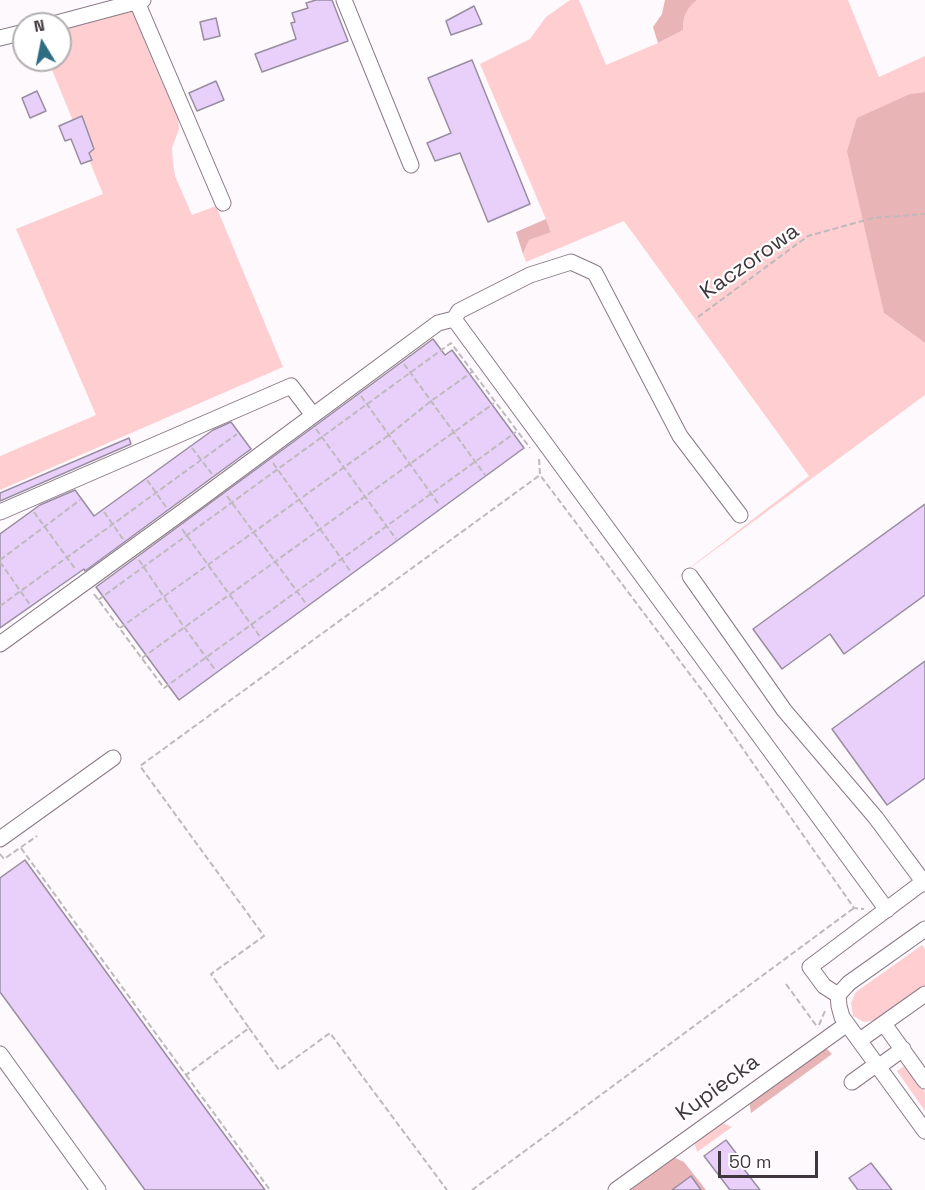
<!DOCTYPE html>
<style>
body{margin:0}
#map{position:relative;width:925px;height:1190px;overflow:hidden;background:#fdf9fc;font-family:"Space Grotesk",sans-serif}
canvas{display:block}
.north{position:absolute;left:12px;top:12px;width:60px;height:60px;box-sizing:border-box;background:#fff;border:2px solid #b2afb1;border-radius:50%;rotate:350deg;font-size:16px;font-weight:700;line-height:24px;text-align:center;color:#3f373d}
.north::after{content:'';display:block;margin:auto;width:21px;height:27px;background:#2f6d83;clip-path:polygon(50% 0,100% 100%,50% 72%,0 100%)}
.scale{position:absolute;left:718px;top:1151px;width:100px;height:27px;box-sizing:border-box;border:3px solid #3f373d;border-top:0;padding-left:8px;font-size:18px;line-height:21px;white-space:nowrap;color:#3f373d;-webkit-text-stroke:4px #fff;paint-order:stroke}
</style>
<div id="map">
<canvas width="925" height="1190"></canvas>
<div class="north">N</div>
<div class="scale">50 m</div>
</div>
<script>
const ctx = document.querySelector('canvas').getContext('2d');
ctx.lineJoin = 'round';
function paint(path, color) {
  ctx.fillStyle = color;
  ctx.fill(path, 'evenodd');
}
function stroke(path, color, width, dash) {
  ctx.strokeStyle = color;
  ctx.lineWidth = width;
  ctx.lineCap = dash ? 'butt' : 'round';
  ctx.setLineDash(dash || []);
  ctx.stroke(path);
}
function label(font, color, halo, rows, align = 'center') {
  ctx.font = font + ' "Space Grotesk",sans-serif';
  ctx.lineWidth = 4.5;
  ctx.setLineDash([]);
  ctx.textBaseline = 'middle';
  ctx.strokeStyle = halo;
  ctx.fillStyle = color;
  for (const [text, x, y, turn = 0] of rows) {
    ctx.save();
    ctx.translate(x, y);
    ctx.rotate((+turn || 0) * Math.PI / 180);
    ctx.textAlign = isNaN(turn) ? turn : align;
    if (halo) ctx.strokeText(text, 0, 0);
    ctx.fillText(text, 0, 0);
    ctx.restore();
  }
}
paint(new Path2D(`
 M 570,0 L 579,0 L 606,65 L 658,43 L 683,30 C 683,16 686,9 697,0 L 848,0 L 879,77 L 925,56 L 925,92 L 910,94 L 884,313 L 925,343 L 925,395 L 674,580 L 809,476 L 624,221 L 526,262 L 523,254 L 529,240 L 551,231 L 480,64 L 530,39 L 546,17 Z
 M 134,11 L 178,114 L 179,129 L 172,148 L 173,162 L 175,176 L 192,215 L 216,206 L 283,367 L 0,490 L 0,456 L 96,415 L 16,229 L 103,194 L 48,60 L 60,60 L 60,30 Z
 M 922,945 L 925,949 L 925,986 L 876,1020 L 864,1022 L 853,1016 L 851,1003 L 856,992 Z
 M 906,1065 L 925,1092 L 925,1111 L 897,1071 Z
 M 718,1121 L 732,1127 L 697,1152 L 694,1141 Z`), '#ffced0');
paint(new Path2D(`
 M 665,0 L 697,0 C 686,9 683,16 683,30 L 658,43 L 653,27 L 662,14 Z
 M 925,92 L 925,343 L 884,313 L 847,151 L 857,118 L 910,94 Z
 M 546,219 L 551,232 L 529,240 L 523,254 L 516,232 Z
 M 825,1047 L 832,1054 L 751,1113 L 749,1100 Z
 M 671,1156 L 684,1162 L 706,1190 L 701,1190 L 691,1176 L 672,1190 L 625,1190 Z`), '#e9b4b6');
const building = new Path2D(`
 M 316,0 L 332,0 L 348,41 L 262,72 L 255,54 L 296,39 L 291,23 L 295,22 L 292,13 L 308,8 L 306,3 Z
 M 474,6 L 482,24 L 451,35 L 446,21 Z
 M 216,18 L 220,36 L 204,40 L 200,22 Z
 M 472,60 L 530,204 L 488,222 L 460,153 L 435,161 L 427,143 L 451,133 L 428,78 Z
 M 216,81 L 224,100 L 197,111 L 189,93 Z
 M 37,91 L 46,111 L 30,118 L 22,98 Z
 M 82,116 L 94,149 L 89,153 L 92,160 L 81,164 L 71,139 L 65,141 L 59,126 Z
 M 433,339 L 445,355 L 452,350 L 524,448 L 179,700 L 96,587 Z
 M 231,422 L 251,449 L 85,571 L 84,569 L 0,628 L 0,534 L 40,505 L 75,490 L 94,516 L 213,430 Z
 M 129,438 L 131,444 L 0,501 L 0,493 Z
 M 925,504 L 925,595 L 844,654 L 830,634 L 782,669 L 753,629 Z
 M 925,661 L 925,778 L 887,805 L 832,729 Z
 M 25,860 L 172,1063 L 265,1190 L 145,1190 L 0,992 L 0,878 Z
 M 726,1140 L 736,1153 L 733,1155 L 760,1190 L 730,1190 L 704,1156 Z
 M 871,1163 L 892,1190 L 858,1190 L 849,1178 Z
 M 691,1176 L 701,1190 L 672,1190 Z`);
paint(building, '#e8d0fa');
stroke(building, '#998da1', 1.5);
const minor = new Path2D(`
 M 344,0 L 411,165
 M 137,2 L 223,203
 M 53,24 L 143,0
 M 0,38 L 24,32
 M 454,319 L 459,311 L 530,275 L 571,262 L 595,273 L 680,436 L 740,515
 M 0,512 L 291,386 L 313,415
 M 690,576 L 784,710 L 876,818 L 925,884
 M 0,644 L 196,502 L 438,323 L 454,319 L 887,910
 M 0,839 L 113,758
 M 925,929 L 849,983 L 838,995 L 839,1006 L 842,1017 L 925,1131
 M 838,995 L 824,986 L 810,967 L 923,882
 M 884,1024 L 925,1081
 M 860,1040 L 925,994
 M 0,1054 L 98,1190
 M 878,1067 L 903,1049
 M 852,1082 L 877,1064
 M 616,1190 L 847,1024`);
stroke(minor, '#8b7987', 17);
stroke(new Path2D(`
 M 698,317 L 808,236 L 873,218 L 925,214
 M 404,364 L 485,475
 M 361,396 L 440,506
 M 316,429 L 396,539
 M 192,448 L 212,474
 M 539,459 L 540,475 L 704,693 L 854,908 L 864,909
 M 273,463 L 351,572
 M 147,480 L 166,507
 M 227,496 L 307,605
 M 34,512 L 76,570
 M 104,512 L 123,539
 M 182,529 L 261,638
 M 0,560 L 80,500
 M 139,560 L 184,627 L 216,671
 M 0,562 L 31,606
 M 94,594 L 164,688 L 516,432
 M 98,600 L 451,343 L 530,448
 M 0,606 L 237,434
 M 120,628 L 389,435 L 431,401 L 472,372
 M 142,658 L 494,403
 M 21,848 L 186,1075 L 249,1028 L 211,974 L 264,936 L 140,766 L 540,475
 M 0,854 L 4,859 L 37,836
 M 786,984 L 818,1028
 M 819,1025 L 825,1011
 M 249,1028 L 279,1070 L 330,1033 L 447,1190
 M 186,1075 L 270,1190
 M 472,1190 L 854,908`), '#bfb9bd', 2, [6, 3]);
stroke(minor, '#fff', 15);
label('22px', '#3f373d', '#fff', [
 ["Kaczorowa",750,262,-35],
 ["Kupiecka",718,1088,-36]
]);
</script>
